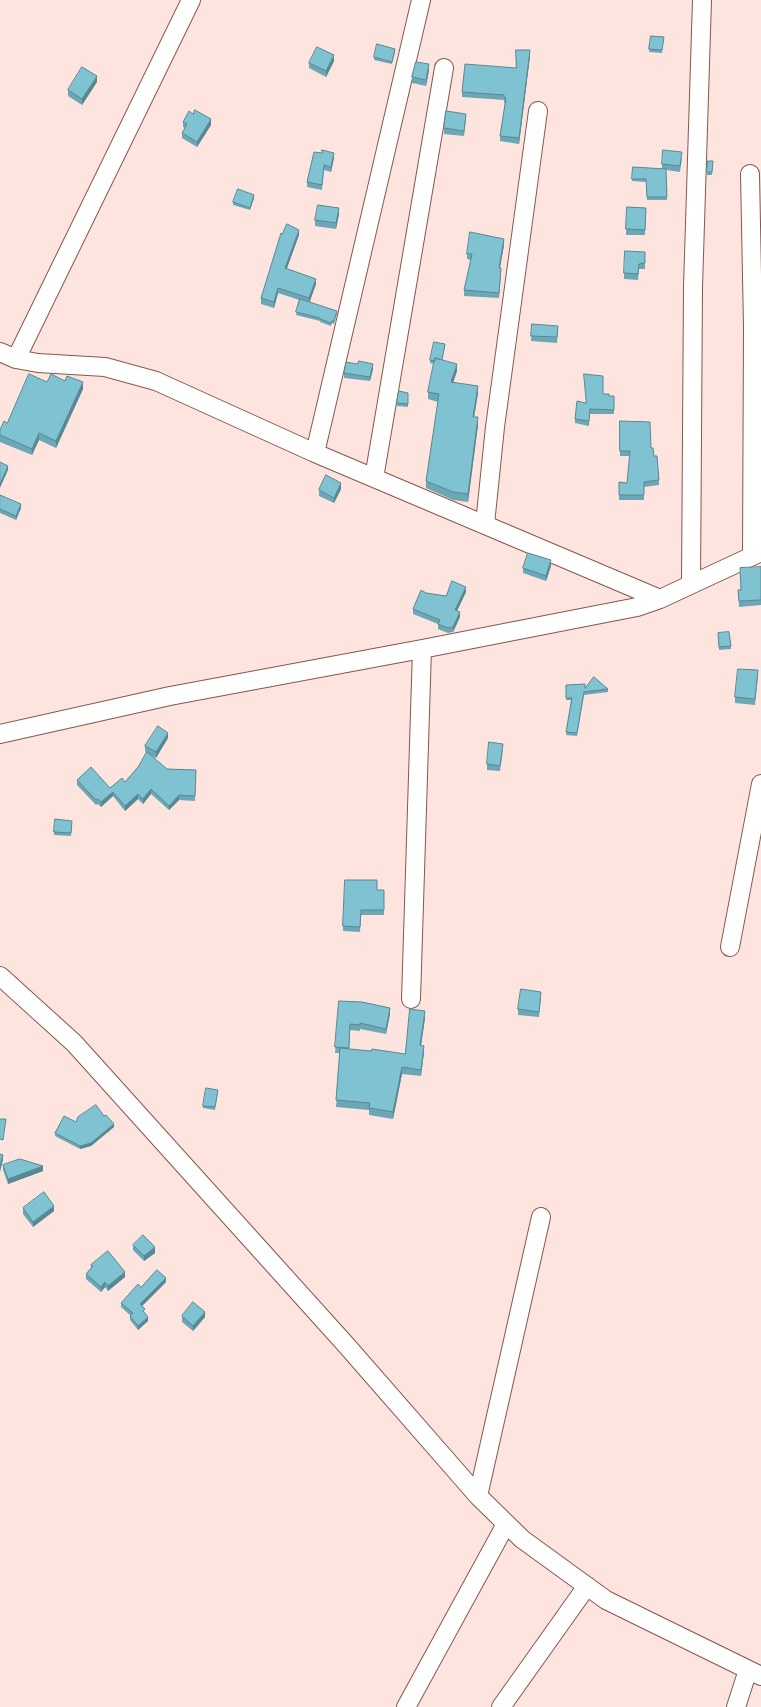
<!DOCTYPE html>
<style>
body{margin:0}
canvas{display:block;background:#fde4de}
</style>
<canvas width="761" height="1707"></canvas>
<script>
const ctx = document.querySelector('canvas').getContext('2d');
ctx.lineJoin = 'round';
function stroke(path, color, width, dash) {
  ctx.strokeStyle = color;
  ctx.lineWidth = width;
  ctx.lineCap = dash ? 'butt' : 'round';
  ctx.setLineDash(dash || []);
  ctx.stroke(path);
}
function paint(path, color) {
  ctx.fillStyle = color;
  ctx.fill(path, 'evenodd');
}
const minor = new Path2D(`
 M 750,174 L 753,326 L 752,556
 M 0,352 L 16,359 L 38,363 L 105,367 L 156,381 L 315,453 L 660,599
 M 16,359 L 191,0
 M 315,453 L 421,0
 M 374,478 L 444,68
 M 485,524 L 495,427 L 538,111
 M 691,583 L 693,287 L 702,0
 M 0,734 L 170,696 L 422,649 L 637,607 L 660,599 L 761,552
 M 730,947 L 761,784
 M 0,976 L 74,1043 L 347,1346 L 478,1496 L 522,1539 L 606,1600 L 761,1676
 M 411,999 L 422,649
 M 478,1496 L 541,1217
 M 406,1707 L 506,1524
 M 501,1707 L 587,1586
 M 736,1707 L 748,1670`);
stroke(minor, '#89564a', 20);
stroke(minor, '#fff', 18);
paint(new Path2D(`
 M 651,36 L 664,37 L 662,53 L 649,52 Z
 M 395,52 L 392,64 L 374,60 L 374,57 Z
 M 530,56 L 519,144 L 500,141 L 500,136 L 505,103 L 504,103 L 504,100 L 462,97 L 462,92 L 516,68 Z
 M 334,61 L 326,77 L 309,68 L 309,63 Z
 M 429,70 L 426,86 L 412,83 L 412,77 Z
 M 97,82 L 82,105 L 68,96 L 68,90 Z
 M 193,114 L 211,125 L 197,147 L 182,138 L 182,133 L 185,128 L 183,127 L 183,122 Z
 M 466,119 L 464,136 L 444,134 L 444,128 Z
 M 314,152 L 334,158 L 331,172 L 324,170 L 322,190 L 307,187 L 307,182 Z
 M 682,158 L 680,172 L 666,170 L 667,200 L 647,200 L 646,182 L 632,181 L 633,167 L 662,169 L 662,164 Z
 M 708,161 L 713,161 L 712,175 L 707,175 Z
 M 254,198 L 250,210 L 233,205 L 233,202 Z
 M 627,207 L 646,208 L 645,235 L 626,235 Z
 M 339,214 L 336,229 L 315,226 L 315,220 Z
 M 282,234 L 299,235 L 286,269 L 316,284 L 309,302 L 337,314 L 334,324 L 332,323 L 331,326 L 320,322 L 320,321 L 296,315 L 299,300 L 278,293 L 274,308 L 261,304 L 261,298 Z
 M 504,245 L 500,268 L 501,273 L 499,298 L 464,296 L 464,290 L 471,260 L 467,259 L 467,254 Z
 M 645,252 L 645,269 L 639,269 L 638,280 L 624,279 L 624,273 Z
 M 532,324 L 558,331 L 557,343 L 531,341 Z
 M 445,347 L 442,360 L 457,371 L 453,382 L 478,393 L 474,417 L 478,425 L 468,502 L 453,500 L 426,488 L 426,481 L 438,402 L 428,399 L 428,392 L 434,364 L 430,363 L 430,360 Z
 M 373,369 L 370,381 L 344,378 L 344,373 Z
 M 47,382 L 83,389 L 56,448 L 39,440 L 32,455 L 0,442 L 0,430 Z
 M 408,393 L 408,407 L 397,406 L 397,403 Z
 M 603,394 L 609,396 L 614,396 L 614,414 L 590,414 L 589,426 L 575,423 L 575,419 L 586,402 Z
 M 620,421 L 651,448 L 654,456 L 659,480 L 659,485 L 644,487 L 644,500 L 619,500 L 619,495 L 627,483 L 630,456 L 620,456 Z
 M 341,489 L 334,503 L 319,496 L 319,490 Z
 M 0,495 L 21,508 L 16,520 L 0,513 Z
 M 551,566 L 546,581 L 523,573 L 523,568 Z
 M 761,567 L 761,605 L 739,607 L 738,590 L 740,590 Z
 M 466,592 L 457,611 L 460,617 L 453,632 L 448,633 L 438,629 L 438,624 L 413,614 L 413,609 L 426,593 L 446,596 Z
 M 718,636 L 731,646 L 731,649 L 719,650 Z
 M 758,676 L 755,705 L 735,703 L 735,697 Z
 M 566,685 L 608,689 L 608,692 L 584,695 L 577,736 L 566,735 L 571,700 L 566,700 Z
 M 168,738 L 156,758 L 148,754 L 167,769 L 196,770 L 195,801 L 179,800 L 169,810 L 151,794 L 143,804 L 138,799 L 125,811 L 113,796 L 101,807 L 98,804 L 96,805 L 77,785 L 77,780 L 110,788 L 125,782 L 138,767 L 147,753 L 145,751 L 145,746 Z
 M 503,750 L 500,771 L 487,770 L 487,764 Z
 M 55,819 L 72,821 L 71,836 L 54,835 Z
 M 345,880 L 377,890 L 384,890 L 384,915 L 361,915 L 360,932 L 343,931 Z
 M 541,997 L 539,1017 L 518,1015 L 518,1009 Z
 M 339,1001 L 390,1014 L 386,1034 L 360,1029 L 360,1031 L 350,1030 L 349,1049 L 405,1054 L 425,1018 L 421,1046 L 424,1052 L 421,1076 L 402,1074 L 393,1119 L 369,1115 L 369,1110 L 336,1107 L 340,1053 L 335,1053 Z
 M 218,1092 L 215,1110 L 203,1108 L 203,1106 Z
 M 104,1116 L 114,1127 L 91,1146 L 80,1149 L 55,1136 L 55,1133 L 76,1122 Z
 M 3,1165 L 43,1171 L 8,1184 L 3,1170 Z
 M 23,1208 L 54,1211 L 33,1227 L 23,1214 Z
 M 133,1245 L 155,1253 L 144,1261 L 133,1250 Z
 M 91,1265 L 125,1277 L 108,1291 L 105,1287 L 101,1292 L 86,1279 L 86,1274 L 91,1268 Z
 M 166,1282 L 142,1306 L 148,1321 L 138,1330 L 130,1320 L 130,1315 L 121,1307 L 121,1303 L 141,1287 Z
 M 182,1316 L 205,1317 L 193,1331 L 182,1322 Z`), '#6da7b5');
paint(new Path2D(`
 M 530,50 L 530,56 L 519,144 L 519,138 Z
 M 334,55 L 334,61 L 326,77 L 326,71 Z
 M 429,64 L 429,70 L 426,86 L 426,80 Z
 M 97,76 L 97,82 L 82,105 L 82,99 Z
 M 211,119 L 211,125 L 197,147 L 197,142 Z
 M 334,153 L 334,158 L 331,172 L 331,167 Z
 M 254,195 L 254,198 L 250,210 L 250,208 Z
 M 339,208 L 339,214 L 336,229 L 336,223 Z
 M 299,230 L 299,235 L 285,274 L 285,268 Z
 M 504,239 L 504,245 L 499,273 L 499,268 Z
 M 316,279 L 316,284 L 309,304 L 309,298 Z
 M 278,288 L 278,293 L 274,308 L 274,302 Z
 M 373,364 L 373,369 L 370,381 L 370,377 Z
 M 457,364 L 457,371 L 451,389 L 451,382 Z
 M 83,382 L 83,389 L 56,448 L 56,441 Z
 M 478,386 L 478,393 L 473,424 L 473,417 Z
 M 478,417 L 478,425 L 468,502 L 468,494 Z
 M 39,433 L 39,440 L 32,455 L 32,449 Z
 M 8,466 L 8,470 L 0,488 L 0,484 Z
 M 341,483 L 341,489 L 334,503 L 334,498 Z
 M 21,504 L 21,508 L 16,520 L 16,516 Z
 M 551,560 L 551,566 L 546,581 L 546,576 Z
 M 466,587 L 466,592 L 455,615 L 455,610 Z
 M 460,612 L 460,617 L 453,632 L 453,627 Z
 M 168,733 L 168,738 L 156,758 L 156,752 Z
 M 151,789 L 151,794 L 143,804 L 143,799 Z
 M 113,792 L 113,796 L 101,807 L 101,802 Z
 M 138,794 L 138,799 L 125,811 L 125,806 Z
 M 179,795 L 179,800 L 169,810 L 169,806 Z
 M 390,1008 L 390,1014 L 386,1034 L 386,1029 Z
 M 425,1011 L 425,1018 L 420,1052 L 420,1045 Z
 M 424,1046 L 424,1052 L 421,1076 L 421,1070 Z
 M 402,1067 L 402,1074 L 393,1119 L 393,1112 Z
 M 114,1124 L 114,1127 L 91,1146 L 80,1149 L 80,1146 Z
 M 3,1155 L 3,1160 L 0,1172 L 0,1166 Z
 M 43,1166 L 43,1171 L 8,1184 L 8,1179 Z
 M 54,1206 L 54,1211 L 33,1227 L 33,1222 Z
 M 155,1247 L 155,1253 L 144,1261 L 144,1256 Z
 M 125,1272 L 125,1277 L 108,1291 L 108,1286 Z
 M 166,1278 L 166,1282 L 140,1308 L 140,1304 Z
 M 105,1282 L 105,1287 L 101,1292 L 101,1287 Z
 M 205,1312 L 205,1317 L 193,1331 L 193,1326 Z
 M 148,1317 L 148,1321 L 138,1330 L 138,1326 Z`), '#598893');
const building = new Path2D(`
 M 651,36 L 664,37 L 662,50 L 649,49 Z
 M 377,44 L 395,49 L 392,62 L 374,57 Z
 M 317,47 L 334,55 L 326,71 L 309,63 Z
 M 516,50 L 530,50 L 519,138 L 500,136 L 506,98 L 504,97 L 504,95 L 462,92 L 465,64 L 516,68 Z
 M 416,62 L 429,64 L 426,80 L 412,77 Z
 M 82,67 L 97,76 L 82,99 L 68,90 Z
 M 195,110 L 211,119 L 197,142 L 182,133 L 187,124 L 183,122 L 189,111 L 193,114 Z
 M 446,111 L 466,114 L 464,131 L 444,128 Z
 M 322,150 L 334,153 L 331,167 L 324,165 L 322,185 L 307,182 L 314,152 L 322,153 Z
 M 663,150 L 682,152 L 680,166 L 662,164 Z
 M 708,161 L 713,161 L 712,172 L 707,172 Z
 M 633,167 L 666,169 L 667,197 L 647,197 L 646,179 L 632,179 Z
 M 238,189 L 254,195 L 250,208 L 233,202 Z
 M 318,205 L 339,208 L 336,223 L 315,220 Z
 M 627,207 L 646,208 L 645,230 L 626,229 Z
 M 287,224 L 299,230 L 285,268 L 316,279 L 309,298 L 278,288 L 274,302 L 261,298 L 281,233 L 282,234 Z
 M 470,232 L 504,239 L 499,268 L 501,268 L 499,293 L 464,290 L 472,254 L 467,254 Z
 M 625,251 L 645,252 L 645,263 L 639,264 L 638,274 L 624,273 Z
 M 300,299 L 337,311 L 334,321 L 332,321 L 331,323 L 320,319 L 320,318 L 296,312 Z
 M 532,324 L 558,326 L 557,337 L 531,336 Z
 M 434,342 L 445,344 L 442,360 L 435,358 L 435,361 L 430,360 Z
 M 435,358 L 457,364 L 451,382 L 478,386 L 473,417 L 478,417 L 468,494 L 453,492 L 426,481 L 439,394 L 428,392 Z
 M 359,361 L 373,364 L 370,377 L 344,373 L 346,362 L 357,364 Z
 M 29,374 L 47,382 L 51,374 L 65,381 L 67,376 L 83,382 L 56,441 L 39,433 L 32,449 L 0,435 L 0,430 L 4,421 L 7,423 Z
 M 584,374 L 603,376 L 603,394 L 609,394 L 609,396 L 614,396 L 614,410 L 590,409 L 589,421 L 575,419 L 577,401 L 586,403 Z
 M 399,391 L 408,393 L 408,404 L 397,403 Z
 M 620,421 L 650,422 L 651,448 L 653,448 L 654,456 L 657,456 L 659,480 L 644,482 L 644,495 L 619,495 L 619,482 L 627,483 L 630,451 L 620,451 Z
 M 0,462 L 8,466 L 0,484 Z
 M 326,475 L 341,483 L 334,498 L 319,490 Z
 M 0,495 L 21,504 L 16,516 L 0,509 Z
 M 528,553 L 551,560 L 546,576 L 523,568 Z
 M 761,567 L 761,600 L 739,601 L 738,590 L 741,590 L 740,568 Z
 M 452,581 L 466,587 L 455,610 L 460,612 L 453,627 L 448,628 L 438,624 L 440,620 L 413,609 L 421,590 L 426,593 L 446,596 Z
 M 729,632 L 731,646 L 719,647 L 718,633 Z
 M 738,669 L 758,670 L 755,699 L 735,697 Z
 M 594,677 L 608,689 L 584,692 L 577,733 L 566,732 L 572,698 L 566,698 L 566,685 L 585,684 L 585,688 Z
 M 158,726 L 168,733 L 156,752 L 145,746 Z
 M 489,742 L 503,744 L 500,766 L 487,764 Z
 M 147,752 L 167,769 L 196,770 L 195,796 L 179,795 L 169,806 L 151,789 L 143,799 L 138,794 L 125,806 L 113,792 L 101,802 L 98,799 L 96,800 L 77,780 L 91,767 L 110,788 L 122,778 L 125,782 L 138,767 Z
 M 55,819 L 72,821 L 71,833 L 54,832 Z
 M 345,880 L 377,880 L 377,890 L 384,890 L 384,910 L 361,910 L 360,927 L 343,926 Z
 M 521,989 L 541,992 L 539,1012 L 518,1009 Z
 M 339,1001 L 362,1002 L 390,1008 L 386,1029 L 360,1023 L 360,1025 L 350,1024 L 349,1048 L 335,1047 Z
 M 410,1009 L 425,1011 L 420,1045 L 424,1046 L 421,1070 L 402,1067 L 393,1112 L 369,1108 L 370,1103 L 336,1100 L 340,1048 L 371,1051 L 372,1049 L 405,1054 Z
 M 206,1088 L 218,1090 L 215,1107 L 203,1106 Z
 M 96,1105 L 104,1116 L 106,1115 L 114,1124 L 91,1143 L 80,1146 L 55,1133 L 64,1116 L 76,1122 L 78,1117 Z
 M 0,1119 L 6,1119 L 3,1140 L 0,1139 Z
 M 0,1154 L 3,1155 L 0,1166 Z
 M 20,1159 L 43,1166 L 8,1179 L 3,1165 Z
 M 44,1192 L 54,1206 L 33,1222 L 23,1208 Z
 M 143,1235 L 155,1247 L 144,1256 L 133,1245 Z
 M 108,1251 L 125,1272 L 108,1286 L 105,1282 L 101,1287 L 86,1274 L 93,1266 L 91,1265 Z
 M 157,1270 L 166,1278 L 140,1304 L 145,1309 L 143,1311 L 148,1317 L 138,1326 L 130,1316 L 133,1313 L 121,1303 L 138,1284 L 141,1287 Z
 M 193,1302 L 205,1312 L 193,1326 L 182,1316 Z`);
paint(building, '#7fc2d2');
stroke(building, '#598893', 1);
</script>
